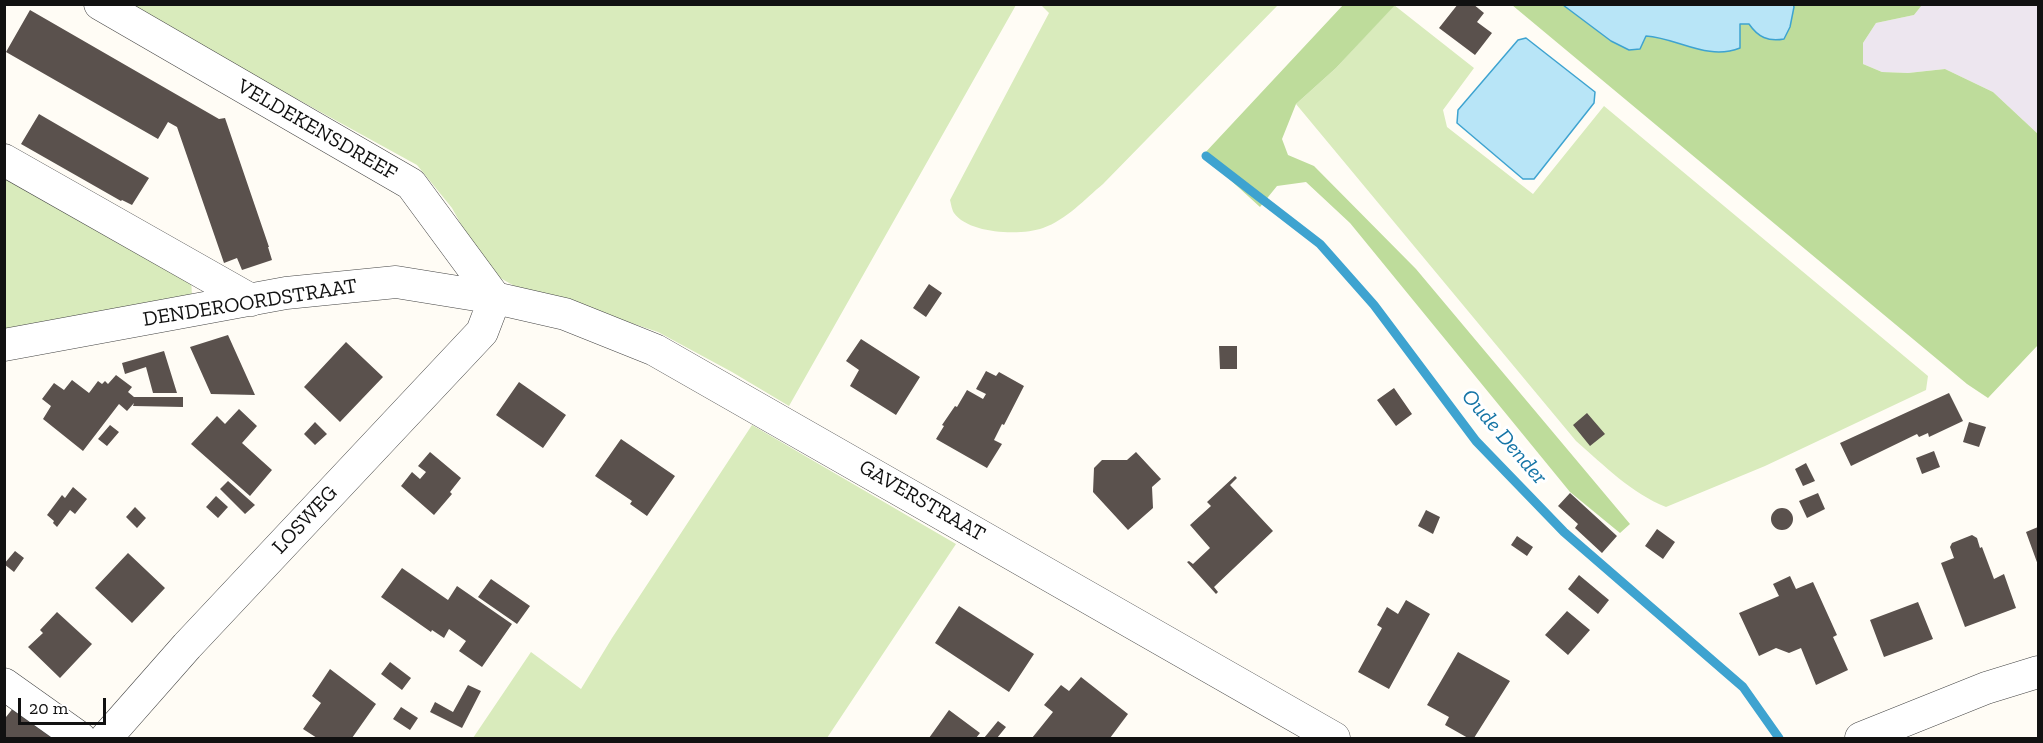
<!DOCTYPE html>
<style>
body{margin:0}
#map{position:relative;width:2043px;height:743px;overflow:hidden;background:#fffcf5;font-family:"Zilla Slab",serif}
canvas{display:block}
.frame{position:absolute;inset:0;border:6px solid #111;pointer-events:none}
.scale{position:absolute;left:18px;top:698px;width:88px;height:27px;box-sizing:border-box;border:3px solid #111;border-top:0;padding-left:8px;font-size:18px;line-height:21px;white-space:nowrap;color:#111;-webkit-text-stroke:4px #fff;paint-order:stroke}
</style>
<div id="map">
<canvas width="2043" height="743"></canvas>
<div class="frame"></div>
<div class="scale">20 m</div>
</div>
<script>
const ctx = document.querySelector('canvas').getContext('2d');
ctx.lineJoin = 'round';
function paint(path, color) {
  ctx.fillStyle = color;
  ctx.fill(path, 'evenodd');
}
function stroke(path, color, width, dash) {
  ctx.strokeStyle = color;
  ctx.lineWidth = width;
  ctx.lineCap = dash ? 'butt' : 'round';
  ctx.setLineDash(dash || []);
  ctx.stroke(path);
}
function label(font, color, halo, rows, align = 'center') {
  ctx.font = font + ' "Zilla Slab",serif';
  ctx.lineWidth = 6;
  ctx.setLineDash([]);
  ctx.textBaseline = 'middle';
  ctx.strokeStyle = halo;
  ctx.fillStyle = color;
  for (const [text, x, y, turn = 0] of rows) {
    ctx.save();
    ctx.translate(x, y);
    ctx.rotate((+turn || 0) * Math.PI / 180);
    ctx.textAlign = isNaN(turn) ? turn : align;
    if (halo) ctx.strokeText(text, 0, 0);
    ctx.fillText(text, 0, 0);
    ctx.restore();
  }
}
paint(new Path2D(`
 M 1922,5 L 2038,5 L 2038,134 L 1993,92 L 1945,69 L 1908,73 L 1882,72 L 1863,64 L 1863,43 L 1876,23 L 1914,15 Z`), '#ede6ef');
paint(new Path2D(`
 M 126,5 L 1016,5 L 789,406 L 732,372 L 658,332 L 571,303 L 518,288 L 486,270 L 452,208 L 417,165 Z
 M 1041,5 L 1278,5 L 1103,184 C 1085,199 1066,220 1043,228 C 1021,236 969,234 954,213 C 952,210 951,204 950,200 L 1049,13 Z
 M 1394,5 L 1474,68 L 1443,110 L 1447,127 L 1533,194 L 1604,106 L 1928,376 L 1926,390 L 1765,466 L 1666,507 C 1631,493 1605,466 1576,441 L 1296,104 L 1336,68 Z
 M 5,169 L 191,276 L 192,297 L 5,333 Z
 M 752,425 L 956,544 L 827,738 L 473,738 L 531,652 L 581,689 L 612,638 Z`), '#d9ebbc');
paint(new Path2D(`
 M 1344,4 L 1395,5 L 1336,68 L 1296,104 L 1282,139 L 1288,155 L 1314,166 L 1416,269 L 1630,524 L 1620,533 L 1570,492 L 1350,223 L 1306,182 L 1277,186 L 1260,207 L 1203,155 Z
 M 1512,5 L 1922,5 L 1914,15 L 1876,23 L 1863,43 L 1863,64 L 1882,72 L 1908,73 L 1945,69 L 1993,92 L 2038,134 L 2038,345 L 1988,398 L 1967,384 Z`), '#bedc9b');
const water = new Path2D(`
 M 1793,4 L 1794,7 L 1790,27 L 1784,39 C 1768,42 1758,37 1749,24 L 1740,24 L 1740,48 C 1707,61 1678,38 1646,36 L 1640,49 L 1629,50 L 1611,41 L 1563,5 Z
 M 1526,38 L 1595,92 L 1594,103 L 1534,179 L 1523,179 L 1457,123 L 1458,110 L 1518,40 Z`);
paint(water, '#b8e5f7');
stroke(water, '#3ea3d0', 1.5);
stroke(new Path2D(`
 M 1206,156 L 1320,244 L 1374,305 L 1476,441 L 1564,532 L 1743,687 L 1779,738`), '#3ea3d0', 9);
paint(new Path2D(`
 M 1458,4 L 1473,4 L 1484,13 L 1477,22 L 1492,33 L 1475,55 L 1439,28 Z
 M 30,10 L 219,119 L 225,118 L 269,247 L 268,247 L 272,260 L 242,270 L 237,258 L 224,263 L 177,127 L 168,122 L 158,139 L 6,52 Z
 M 39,114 L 149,178 L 132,205 L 122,200 L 121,201 L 21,144 Z
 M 929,284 L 942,293 L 926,317 L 913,308 Z
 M 228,335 L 255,395 L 211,394 L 190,347 Z
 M 861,339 L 920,377 L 896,415 L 850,386 L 859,370 L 846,361 Z
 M 346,342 L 383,377 L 340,422 L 304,387 Z
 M 1219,346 L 1237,346 L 1237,369 L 1220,369 Z
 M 164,351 L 177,393 L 153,393 L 146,367 L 125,374 L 122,363 Z
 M 986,371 L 996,376 L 999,372 L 1024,386 L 1004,425 L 1002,424 L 994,440 L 1002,444 L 987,468 L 936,439 L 944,426 L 942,425 L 955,406 L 957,407 L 967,390 L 983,399 L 986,394 L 976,389 Z
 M 116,375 L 132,387 L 128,392 L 134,397 L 183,397 L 183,407 L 133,406 L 134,403 L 127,411 L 119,404 L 83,451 L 43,419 L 51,406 L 42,399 L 54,383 L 64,390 L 72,380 L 89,393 L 98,381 L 102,384 L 105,381 L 108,384 Z
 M 519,382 L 566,415 L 543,448 L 496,415 Z
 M 1394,388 L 1412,414 L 1396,426 L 1377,400 Z
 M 1949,393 L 1963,421 L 1929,437 L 1928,433 L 1919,437 L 1917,434 L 1851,466 L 1840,443 Z
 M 239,409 L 257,426 L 242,443 L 272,470 L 250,496 L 191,444 L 217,416 L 225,424 Z
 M 1587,413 L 1605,434 L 1590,446 L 1573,425 Z
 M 315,422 L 327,434 L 315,445 L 304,434 Z
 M 1969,422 L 1986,427 L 1979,447 L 1963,442 Z
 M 110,425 L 119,432 L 107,446 L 98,439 Z
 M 621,439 L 675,476 L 647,516 L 630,504 L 632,501 L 595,476 Z
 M 1934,451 L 1940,467 L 1922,474 L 1916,458 Z
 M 430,452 L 461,478 L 450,492 L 452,494 L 434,515 L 401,486 L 412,472 L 420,479 L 426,472 L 418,466 Z
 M 1136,452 L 1161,479 L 1152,487 L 1153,508 L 1128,530 L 1093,492 L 1094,468 L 1102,460 L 1127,460 Z
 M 1806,463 L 1815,481 L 1803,486 L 1795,469 Z
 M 1235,476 L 1237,478 L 1230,485 L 1273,531 L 1214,587 L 1218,592 L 1216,594 L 1187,562 L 1189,561 L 1193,564 L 1210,548 L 1190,525 L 1211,506 L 1207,502 Z
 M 228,481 L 255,505 L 245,514 L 220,489 Z
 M 73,487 L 87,499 L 75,514 L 70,510 L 57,527 L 53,523 L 54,521 L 47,515 L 62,495 L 65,498 Z
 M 1570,493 L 1617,536 L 1602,553 L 1575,528 L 1578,524 L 1558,506 Z
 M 1818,493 L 1825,509 L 1807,518 L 1799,501 Z
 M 216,496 L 228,507 L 218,518 L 206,507 Z
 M 135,507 L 146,518 L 137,528 L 126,517 Z
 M1771 519a11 11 0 1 1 22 0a11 11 0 1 1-22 0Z
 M 1426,510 L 1440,517 L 1433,534 L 1418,526 Z
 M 2038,527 L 2038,565 L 2026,532 Z
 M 1657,529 L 1675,542 L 1663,559 L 1645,546 Z
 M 1972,535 L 1977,538 L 1980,548 L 1982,547 L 1994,579 L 2004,574 L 2016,608 L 1965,627 L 1941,563 L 1954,558 L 1950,547 L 1952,543 Z
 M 1517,536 L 1533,547 L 1527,556 L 1511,545 Z
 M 15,551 L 24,558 L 14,572 L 4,564 Z
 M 128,553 L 165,588 L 132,623 L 95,588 Z
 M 402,568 L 448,600 L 457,586 L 512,624 L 482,667 L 459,651 L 466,641 L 449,629 L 444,638 L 432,630 L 431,632 L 381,597 Z
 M 1579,575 L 1609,600 L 1598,614 L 1568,589 Z
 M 1790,576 L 1796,589 L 1813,582 L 1837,635 L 1833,637 L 1848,670 L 1816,685 L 1801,648 L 1789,653 L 1776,648 L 1759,656 L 1739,613 L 1779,596 L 1773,584 Z
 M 491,579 L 530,606 L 517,624 L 478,597 Z
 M 1406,600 L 1430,614 L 1389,689 L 1358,672 L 1382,628 L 1377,625 L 1387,607 L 1398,614 Z
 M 1918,602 L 1933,639 L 1884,657 L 1870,620 Z
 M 959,606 L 1034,654 L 1009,692 L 935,643 Z
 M 1567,611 L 1590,630 L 1568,655 L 1545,635 Z
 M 57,612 L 92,644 L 60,678 L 28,647 L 43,633 L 40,630 Z
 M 1458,652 L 1510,681 L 1474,738 L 1468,738 L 1445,725 L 1449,717 L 1427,705 Z
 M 390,662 L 411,678 L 402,690 L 381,674 Z
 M 330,669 L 376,704 L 352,738 L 317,738 L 303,729 L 321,703 L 312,696 Z
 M 1081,677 L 1128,714 L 1110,738 L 1032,738 L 1053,712 L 1044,705 L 1061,685 L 1069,691 Z
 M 468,685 L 481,691 L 462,728 L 430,712 L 435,702 L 453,712 Z
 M 14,707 L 59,738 L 5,738 L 5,716 L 6,717 Z
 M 401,707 L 418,718 L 410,730 L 393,719 Z
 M 949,710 L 980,733 L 976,738 L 929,738 Z
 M 998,721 L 1006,727 L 997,738 L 984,738 Z`), '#5a514d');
const minor = new Path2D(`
 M 100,4 L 411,184 L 495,298
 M 4,160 L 251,300
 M 4,345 L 286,293 L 396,282 L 495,298 L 565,314 L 655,350 L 1334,738
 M 4,684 L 80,738
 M 106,738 L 187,646 L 482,332 L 495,298
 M 1861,738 L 1986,688 L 2038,672`);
stroke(minor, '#444', 33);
stroke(minor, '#fff', 32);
label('21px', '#111', '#fff', [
 ["VELDEKENSDREEF",317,130,30],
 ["DENDEROORDSTRAAT",250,303,-9],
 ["GAVERSTRAAT",922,501,30],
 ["LOSWEG",305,520,-47]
]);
label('italic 22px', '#1675a6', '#fff', [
 ["Oude Dender",1504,437,49]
]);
</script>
